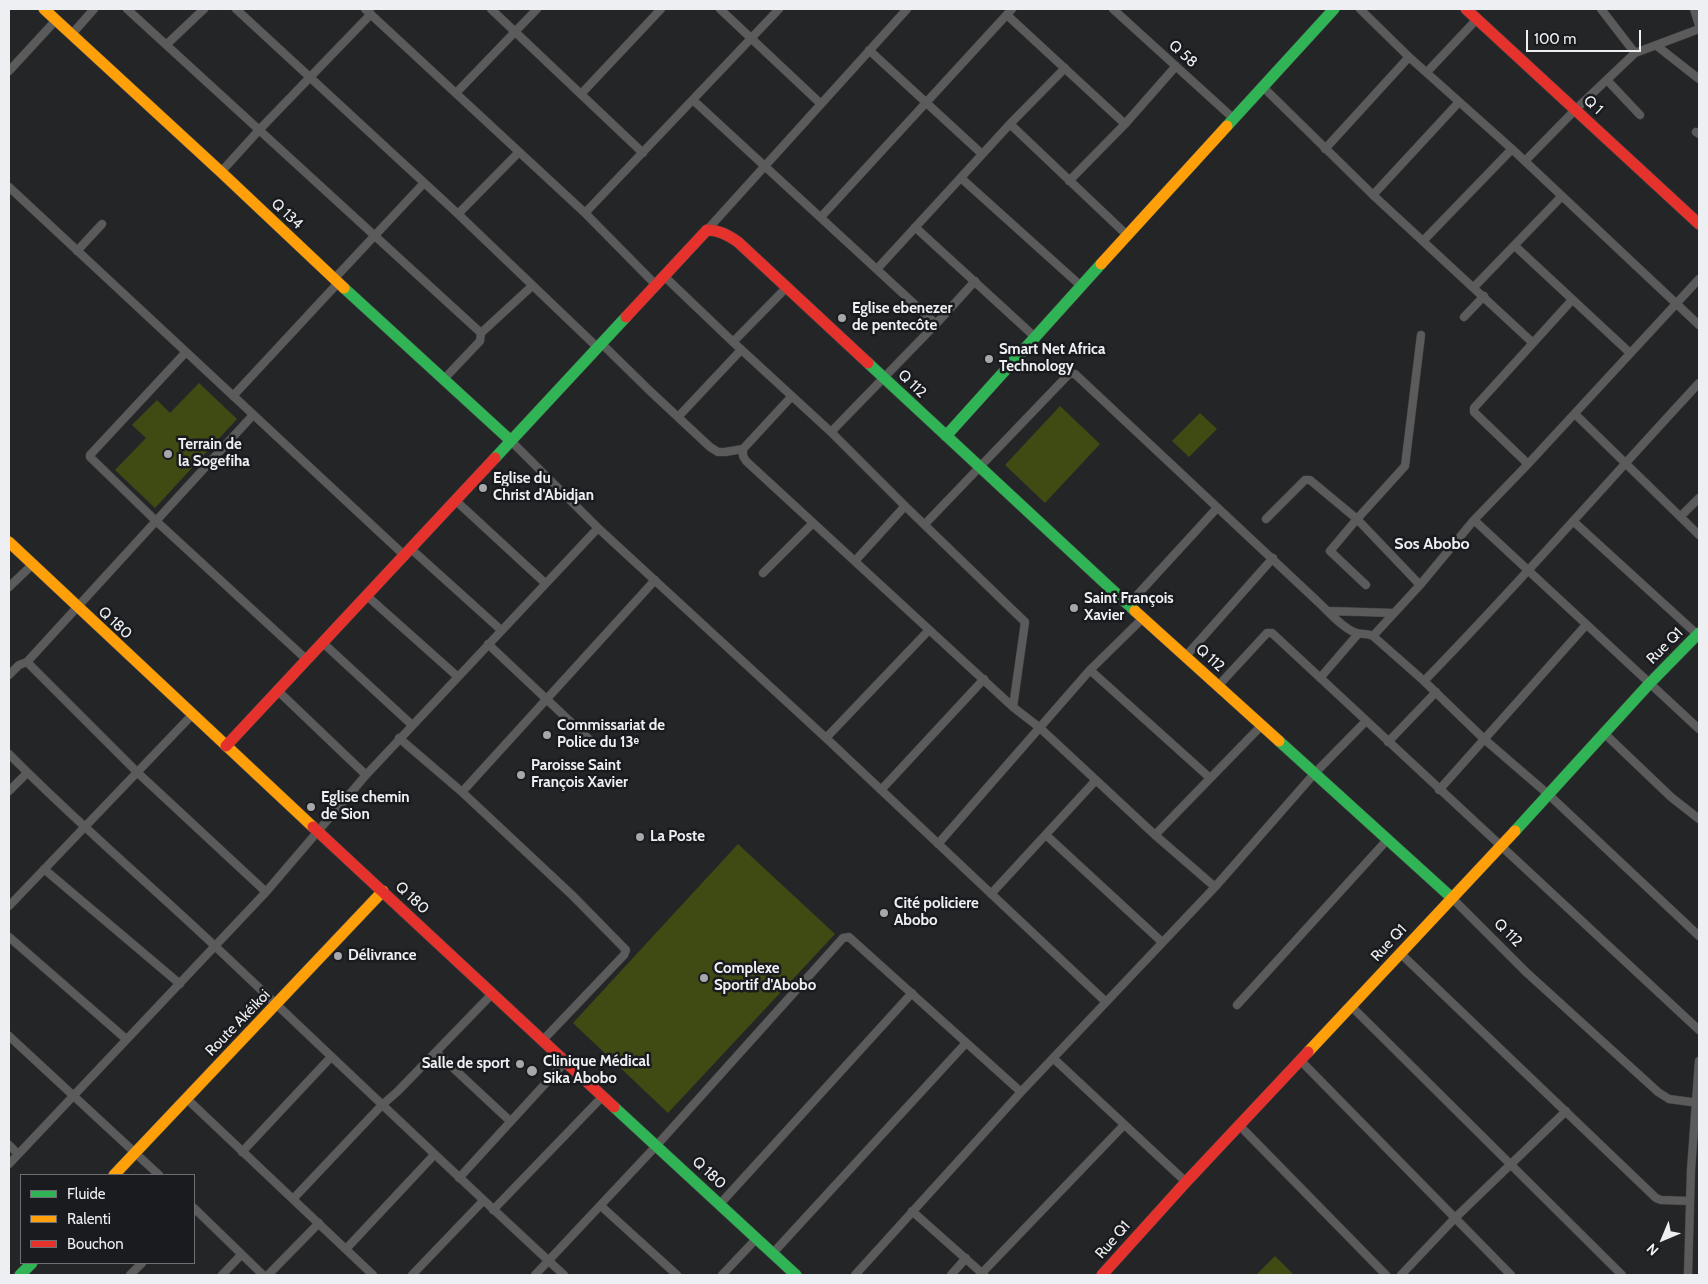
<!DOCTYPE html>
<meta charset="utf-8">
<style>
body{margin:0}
#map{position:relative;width:1708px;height:1284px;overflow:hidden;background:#232527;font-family:Cabin,sans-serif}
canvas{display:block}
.frame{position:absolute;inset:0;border:10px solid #edeff2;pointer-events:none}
.legend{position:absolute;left:20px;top:1174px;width:175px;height:90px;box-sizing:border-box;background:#191b1e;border:1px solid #6e7073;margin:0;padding:6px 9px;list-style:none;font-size:15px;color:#edeff2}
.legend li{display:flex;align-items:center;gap:10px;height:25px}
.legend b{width:25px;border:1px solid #6e7073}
.north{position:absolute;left:1638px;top:1214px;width:50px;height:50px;-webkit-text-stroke:4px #191b1e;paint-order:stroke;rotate:225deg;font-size:14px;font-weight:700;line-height:20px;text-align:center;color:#edeff2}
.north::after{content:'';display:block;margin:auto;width:18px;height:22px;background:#edeff2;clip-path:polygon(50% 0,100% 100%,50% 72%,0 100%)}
.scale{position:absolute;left:1526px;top:30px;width:115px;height:22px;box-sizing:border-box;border:2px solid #edeff2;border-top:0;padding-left:6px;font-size:15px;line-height:18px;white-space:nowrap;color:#edeff2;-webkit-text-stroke:4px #191b1e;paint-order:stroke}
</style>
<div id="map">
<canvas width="1708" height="1284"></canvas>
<div class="frame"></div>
<ul class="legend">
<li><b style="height:6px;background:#30b455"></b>Fluide</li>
<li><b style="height:6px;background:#ff9f0a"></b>Ralenti</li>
<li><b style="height:6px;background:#e5322d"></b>Bouchon</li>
</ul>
<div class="north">N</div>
<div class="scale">100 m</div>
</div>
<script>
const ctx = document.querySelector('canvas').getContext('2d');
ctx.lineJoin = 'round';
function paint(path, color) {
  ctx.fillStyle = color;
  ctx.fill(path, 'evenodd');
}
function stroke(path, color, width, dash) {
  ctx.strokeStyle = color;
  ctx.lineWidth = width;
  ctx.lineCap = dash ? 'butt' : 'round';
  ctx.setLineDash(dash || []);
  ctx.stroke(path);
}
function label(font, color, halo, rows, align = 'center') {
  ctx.font = font + ' Cabin,sans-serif';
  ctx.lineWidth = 5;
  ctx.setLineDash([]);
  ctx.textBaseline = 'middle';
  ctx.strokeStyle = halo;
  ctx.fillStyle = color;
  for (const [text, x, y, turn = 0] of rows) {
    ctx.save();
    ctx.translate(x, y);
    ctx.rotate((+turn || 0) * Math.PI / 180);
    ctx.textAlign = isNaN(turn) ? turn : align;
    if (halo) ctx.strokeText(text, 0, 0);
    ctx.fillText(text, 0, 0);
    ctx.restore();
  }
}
paint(new Path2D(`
 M 199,383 L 237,419 L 155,508 L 115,470 L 146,438 L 132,425 L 157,400 L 170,413 Z
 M 1060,406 L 1100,444 L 1045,503 L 1005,465 Z
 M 1200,413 L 1217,429 L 1189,457 L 1172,441 Z
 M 738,844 L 835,934 L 668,1113 L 573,1023 Z
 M 1275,1256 L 1294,1275 L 1256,1275 Z`), '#404b13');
const street = new Path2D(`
 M 127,9 L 481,333
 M 236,9 L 458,214 L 597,347
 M 365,9 L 585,213 L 656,285
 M 491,9 L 643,153
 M 720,9 L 821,104
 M 1113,9 L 1234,119
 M 1360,9 L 1409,57 L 1512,149 L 1699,325
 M 1601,9 L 1635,53
 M 1694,9 L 1699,25
 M 1007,15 L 1125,124
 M 72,34 L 94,9
 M 167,44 L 204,9
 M 1657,46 L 1699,79
 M 869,50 L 982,154
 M 9,71 L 56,20
 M 1427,72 L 1477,19
 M 1607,80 L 1640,115
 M 1263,87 L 1373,195 L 1533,343
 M 457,92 L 537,9
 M 581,94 L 661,9
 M 693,100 L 936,324
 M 1010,124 L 1128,236
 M 1696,132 L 1699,134
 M 1325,149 L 1409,57
 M 1525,161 L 1576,109 L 1635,53 L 1699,29
 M 221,172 L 260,129 L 371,14
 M 961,178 L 1081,286
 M 1069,181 L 1125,124 L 1176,66
 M 9,187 L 404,555
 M 1373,195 L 1459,102
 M 585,213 L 779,9
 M 458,214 L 519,152
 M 821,217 L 1012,9
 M 915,227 L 1035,337
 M 707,230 L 907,9
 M 1423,241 L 1512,149
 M 1515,246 L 1630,353
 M 77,251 L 102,224
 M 877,269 L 1010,124 L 1065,68
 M 664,276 L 733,342 L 831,432 L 905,506 L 1025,622 L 1013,707
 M 334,279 L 424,183
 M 1474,287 L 1562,196
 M 1464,317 L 1484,296
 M 733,342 L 787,287
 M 601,343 L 650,391 L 710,447 L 718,452 L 725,452 L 743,449 L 792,396
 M 186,352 L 90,455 L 90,457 L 155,520 L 306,659
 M 444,379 L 480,341 L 481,333 L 532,286
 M 233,396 L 338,283
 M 1575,414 L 1699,535
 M 678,417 L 741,350
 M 831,432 L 936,324 L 975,281
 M 510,440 L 598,528 L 826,738 L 1106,1002
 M 743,449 L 743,456 L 746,461 L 1013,707 L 1040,728 L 1155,835 L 1215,887
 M 1528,464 L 1474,412 L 1474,408 L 1572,300
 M 455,500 L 545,583
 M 1681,516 L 1699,498
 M 1266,519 L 1305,480 L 1310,480 L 1357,519 L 1420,585
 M 1474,520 L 1699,729
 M 1573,521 L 1699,636
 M 925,524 L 1069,374 L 1075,374 L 1316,600 C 1325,608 1345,631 1357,633 C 1363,635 1367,633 1373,636 L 1424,681 L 1484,739 L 1549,795 L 1699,936
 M 410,548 L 501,630
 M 855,561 L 905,506
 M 763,573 L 813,523
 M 1366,585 L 1330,551 L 1357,519 L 1405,466 L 1421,335
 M 9,587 L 33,564
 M 366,595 L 458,677
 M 1128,605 L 1217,508
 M 1329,611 L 1394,613
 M 1373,636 L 1420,585 L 1474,520 L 1528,464 L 1699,279
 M 322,642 L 412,725
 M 488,644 L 593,743
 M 1186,656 L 1273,558
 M 27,662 L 138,773 L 266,892
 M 1090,670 L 1210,778
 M 9,675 L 19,665 L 27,662 L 253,415
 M 1320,678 L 1358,634
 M 1424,681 C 1519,584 1607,482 1699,383
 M 1218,686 L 1267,633 L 1272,633 C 1414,766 1557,897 1699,1030
 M 277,690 L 366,775
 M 1605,734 L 1671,797 L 1699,819
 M 399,738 L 462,792 L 572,895 L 626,950 L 624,955 L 543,1040
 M 826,738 L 929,630
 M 1388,742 L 1436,692
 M 9,754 C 75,821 147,882 216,947 C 332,1057 447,1167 564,1275
 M 881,790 L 984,679
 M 1439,790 L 1586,625
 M 9,791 L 27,773
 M 462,792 L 655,580
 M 1046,835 L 1162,942
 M 1155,835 L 1262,725
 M 938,844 L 1090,670 L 1143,618
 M 44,869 L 180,984
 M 991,894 L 1096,780
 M 1452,898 L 1526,972 L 1658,1092 L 1669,1099 L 1699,1103
 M 9,906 L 192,715
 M 9,937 L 126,1039
 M 1400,953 L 1656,1198 L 1661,1200 L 1690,1201
 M 1237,1005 L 1387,840
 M 1351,1006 L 1622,1275
 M 9,1036 L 159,1175
 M 436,1052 L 510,1121
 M 1053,1058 L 1186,1182
 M 1300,1060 L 1511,1275
 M 186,1098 L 373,1275
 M 1239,1125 L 1386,1275
 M 9,1145 L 18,1154
 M 242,1152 L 331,1057
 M 9,1164 L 266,892 L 366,775 L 598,528
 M 459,1178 L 566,1061
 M 293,1199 L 381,1106 L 398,1091 L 492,994
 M 720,1204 L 912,993
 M 601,1206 L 677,1275
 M 194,1208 L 263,1275
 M 493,1210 L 603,1096
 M 912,1211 L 984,1275
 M 346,1249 L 434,1155
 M 773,1253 L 966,1043
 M 982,1273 L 1124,1125
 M 130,1275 L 142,1263
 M 222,1275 L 241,1255
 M 268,1275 L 319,1223
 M 412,1275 L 483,1201
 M 535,1275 L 657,1145 L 843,938 L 849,937 L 1021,1092
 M 722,1275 L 757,1238
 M 855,1275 L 1021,1092 L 1215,887 L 1314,774 L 1366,721
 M 951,1275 L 966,1258
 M 1401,1275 L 1454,1219 L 1566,1111
 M 1688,1275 L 1691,1170 L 1699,1061`);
const fast = new Path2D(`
 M 1227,126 L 1334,9
 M 344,288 L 510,440
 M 868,363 L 1135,611
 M 946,436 L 1101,264
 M 495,458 L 626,317
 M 1279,741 L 1452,898
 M 1515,831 L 1649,684 L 1699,633
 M 614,1107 L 796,1275
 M 20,1275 L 32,1263`);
const slow = new Path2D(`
 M 44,9 L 221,172 L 344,288
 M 1101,264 L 1227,126
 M 9,542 L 313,827
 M 1135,611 L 1279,741
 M 1308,1052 L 1515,831
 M 114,1175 L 383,891`);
const jam = new Path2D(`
 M 1466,9 L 1699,224
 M 626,317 L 707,230 C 719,230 728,235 738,242 L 868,363
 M 226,746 L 495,458
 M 313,827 L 614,1107
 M 1102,1275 L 1186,1182 L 1308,1052`);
stroke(street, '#404143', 9);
stroke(fast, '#404143', 12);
stroke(slow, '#404143', 12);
stroke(jam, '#404143', 12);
stroke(street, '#5b5b5b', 8);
stroke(fast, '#30b455', 11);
stroke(slow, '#ff9f0a', 11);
stroke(jam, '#e5322d', 11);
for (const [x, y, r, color] of [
 [842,318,5,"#a6a8ab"],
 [989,359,5,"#a6a8ab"],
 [168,454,5,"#a6a8ab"],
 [483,488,5,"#a6a8ab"],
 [1074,608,5,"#a6a8ab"],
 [547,735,5,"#a6a8ab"],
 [521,775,5,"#a6a8ab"],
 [311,807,5,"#a6a8ab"],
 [640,837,5,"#a6a8ab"],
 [884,913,5,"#a6a8ab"],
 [338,956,5,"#a6a8ab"],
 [704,978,5,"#a6a8ab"],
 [520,1064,5,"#a6a8ab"],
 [532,1071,6,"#a6a8ab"]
]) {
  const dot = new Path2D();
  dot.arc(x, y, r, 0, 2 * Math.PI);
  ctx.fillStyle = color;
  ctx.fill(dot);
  stroke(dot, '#191b1e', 2);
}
label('15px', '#edeff2', '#191b1e', [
 ["Q 58",1183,54,42],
 ["Q 1",1593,105,43],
 ["Q 134",287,214,43],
 ["Q 112",912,384,44],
 ["Q 180",115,623,43],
 ["Rue Q1",1665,646,-45],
 ["Q 112",1210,658,42],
 ["Q 180",412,898,43],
 ["Q 112",1508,933,45],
 ["Rue Q1",1389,943,-47],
 ["Route Akéikoi",238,1023,-46],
 ["Q 180",709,1173,43],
 ["Rue Q1",1113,1240,-49]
]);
label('bold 15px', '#edeff2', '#191b1e', [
 ["Eglise ebenezer",852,309],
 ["de pentecôte",852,326],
 ["Smart Net Africa",999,350],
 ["Technology",999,367],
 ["Terrain de",178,445],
 ["la Sogefiha",178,462],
 ["Eglise du",493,479],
 ["Christ d'Abidjan",493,496],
 ["Saint François",1084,599],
 ["Xavier",1084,616],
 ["Commissariat de",557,726],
 ["Police du 13ᵉ",557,743],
 ["Paroisse Saint",531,766],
 ["François Xavier",531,783],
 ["Eglise chemin",321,798],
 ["de Sion",321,815],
 ["La Poste",650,837],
 ["Cité policiere",894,904],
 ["Abobo",894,921],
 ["Délivrance",348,956],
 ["Complexe",714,969],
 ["Sportif d'Abobo",714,986],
 ["Clinique Médical",543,1062],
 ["Sika Abobo",543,1079],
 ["Salle de sport",510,1064,"right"]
], 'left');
label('bold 16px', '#edeff2', '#191b1e', [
 ["Sos Abobo",1432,544]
]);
</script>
